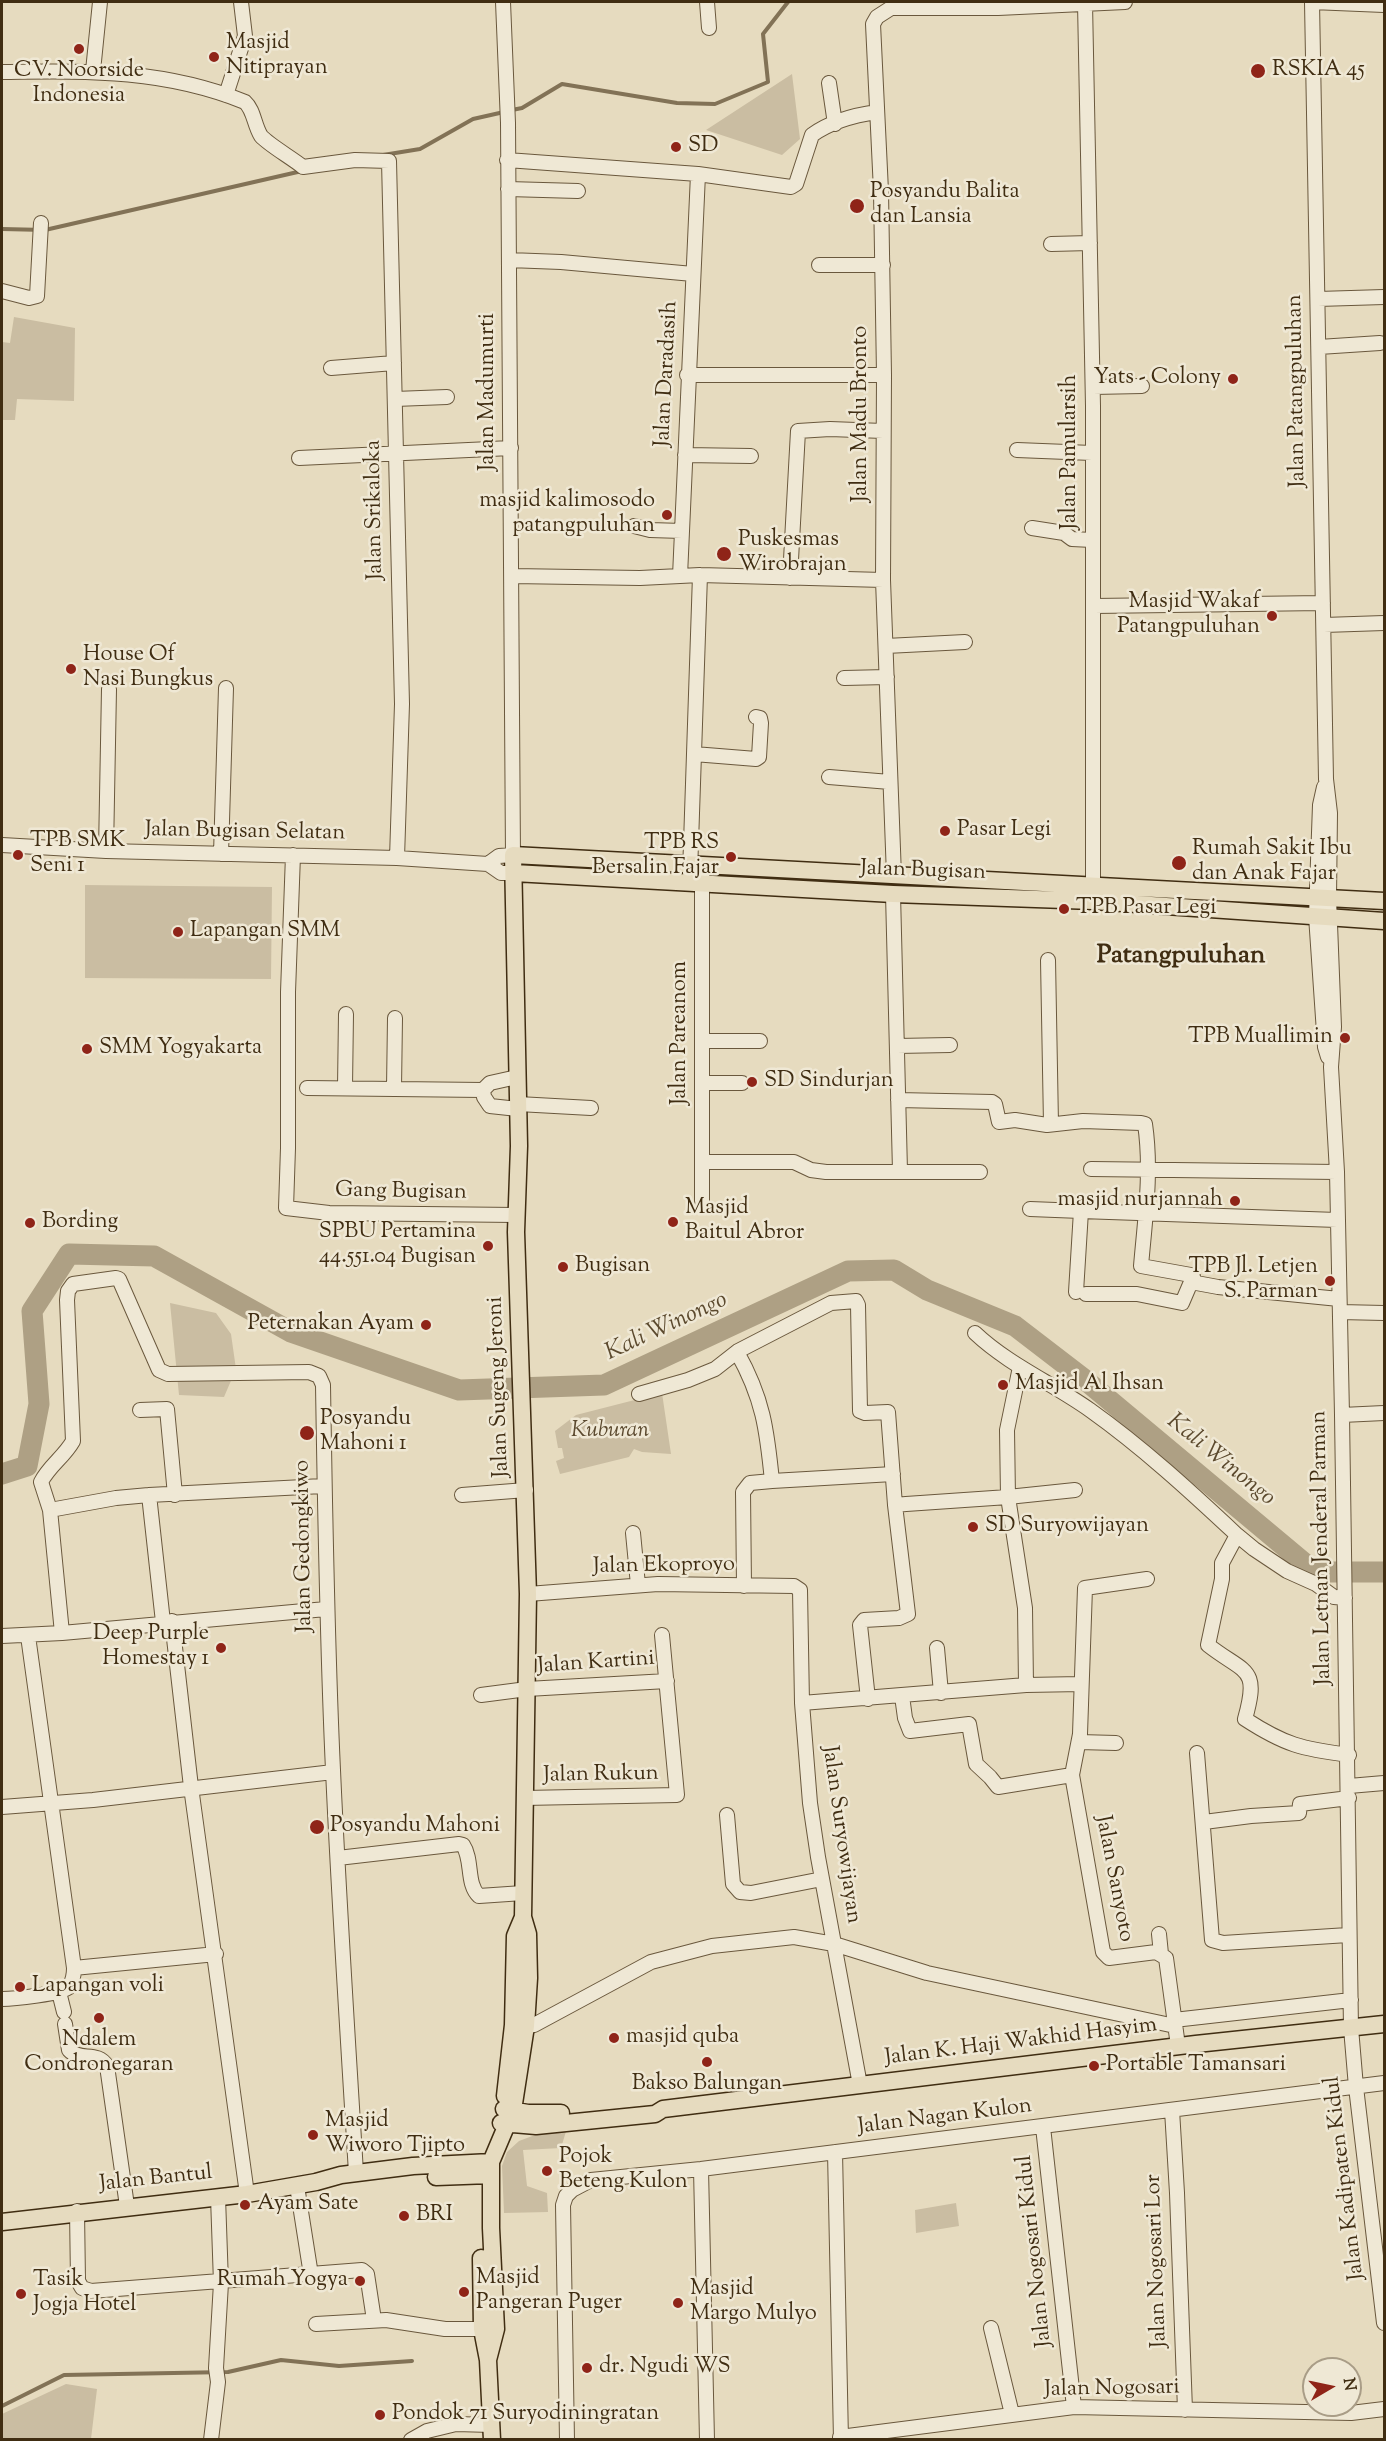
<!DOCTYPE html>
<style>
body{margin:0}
#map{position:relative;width:1386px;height:2441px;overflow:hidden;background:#e6dbbf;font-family:"Sorts Mill Goudy",serif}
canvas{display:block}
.frame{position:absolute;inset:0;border:3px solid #402d12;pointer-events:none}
.north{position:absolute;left:1302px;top:2357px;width:60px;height:60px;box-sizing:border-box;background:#efe8d5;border:2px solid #a99d87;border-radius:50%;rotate:81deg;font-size:16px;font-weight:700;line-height:24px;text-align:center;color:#402d12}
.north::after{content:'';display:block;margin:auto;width:21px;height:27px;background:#8f2418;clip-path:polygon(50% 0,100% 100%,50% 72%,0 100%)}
</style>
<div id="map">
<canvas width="1386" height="2441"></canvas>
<div class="frame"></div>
<div class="north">N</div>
</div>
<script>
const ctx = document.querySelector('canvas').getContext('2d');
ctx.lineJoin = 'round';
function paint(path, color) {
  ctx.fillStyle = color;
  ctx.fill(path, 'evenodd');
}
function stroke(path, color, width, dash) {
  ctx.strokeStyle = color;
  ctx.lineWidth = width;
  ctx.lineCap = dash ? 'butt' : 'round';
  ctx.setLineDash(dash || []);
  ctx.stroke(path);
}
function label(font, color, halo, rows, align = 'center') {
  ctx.font = font + ' "Sorts Mill Goudy",serif';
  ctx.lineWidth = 5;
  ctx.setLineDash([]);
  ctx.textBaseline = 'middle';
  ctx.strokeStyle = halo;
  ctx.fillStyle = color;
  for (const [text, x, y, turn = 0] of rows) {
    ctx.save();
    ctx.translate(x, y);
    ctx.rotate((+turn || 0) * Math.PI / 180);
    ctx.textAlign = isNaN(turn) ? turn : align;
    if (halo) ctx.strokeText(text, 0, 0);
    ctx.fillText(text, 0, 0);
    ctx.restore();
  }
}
paint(new Path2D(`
 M 792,74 L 800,139 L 782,155 L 706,130 Z
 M 14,317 L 75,328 L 74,401 L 17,399 L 15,420 L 2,420 L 2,342 L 10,343 Z
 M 85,885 L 272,887 L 271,979 L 85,978 Z
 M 170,1303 L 216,1313 L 231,1334 L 236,1369 L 224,1397 L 179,1395 Z
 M 662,1393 L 671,1454 L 642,1452 L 634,1449 L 629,1457 L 560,1474 L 556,1461 L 564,1458 L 562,1448 L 558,1448 L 555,1431 L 576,1415 Z
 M 567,2128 L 561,2148 L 523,2150 L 527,2186 L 547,2193 L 548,2212 L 504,2213 L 502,2166 L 507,2152 L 519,2141 L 535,2135 Z
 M 956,2203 L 959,2226 L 916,2233 L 915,2210 Z
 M 66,2384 L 97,2389 L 91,2439 L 2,2439 L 2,2414 Z`), '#cabda2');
stroke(new Path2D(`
 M 512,110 L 522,108 L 562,84 L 677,103 L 715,104 L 768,82 L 763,34 L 788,2
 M 383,155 L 420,149 L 473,119 L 504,112
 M 2,229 L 45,230 L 302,171
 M 2,2406 L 64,2375 L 228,2372 L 281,2360 L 339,2366 L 412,2361`), '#827256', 4);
stroke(new Path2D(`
 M 2,1474 L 27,1466 L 39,1404 L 32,1311 L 69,1254 L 154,1256 L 291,1332 L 459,1390 L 604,1385 L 848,1271 L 894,1270 L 927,1290 L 1015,1326 L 1084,1379 L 1315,1572 L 1384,1572`), '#aea084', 21);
const minor = new Path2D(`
 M 707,2 L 709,28
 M 1312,2 L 1326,779 L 1330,813 L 1329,898 L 1334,1027 L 1331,1067 L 1337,1172 L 1342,1415 L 1351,2028 L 1356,2087 L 1384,2323
 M 1312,2 L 1384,5
 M 1085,3 L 1093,406 L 1093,896
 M 93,71 L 100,2
 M 2,72 C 87,71 163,69 245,102 C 254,110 254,125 261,136 C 269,145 292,158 303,167 L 355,160 L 389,161 L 402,704 L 397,858
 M 829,83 L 835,124
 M 226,95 L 245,36 L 241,2
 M 507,160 L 698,174 L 791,187 L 796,184 L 812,135 C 830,122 855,115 877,112
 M 508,189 L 578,191
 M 1051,244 L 1090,243
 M 509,260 L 561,262 L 693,274
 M 819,265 L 883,265
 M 2,291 L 29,298 L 37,296 L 41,223
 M 1318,299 L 1384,297
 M 1319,347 L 1380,343
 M 331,368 L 394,363
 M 687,375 L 884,375
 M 1093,387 L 1142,386
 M 395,399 L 447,397
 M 1017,450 L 1092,453
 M 685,455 L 751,456
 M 299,458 L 511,448
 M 634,526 L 650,530 L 682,531
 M 1032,528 L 1064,533 L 1072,539 L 1092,540
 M 512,576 L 640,578 L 700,575 L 883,580
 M 680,576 L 698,174
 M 790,578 L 798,431 L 830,429 L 883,431
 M 1094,606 L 1323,603
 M 1324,625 L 1384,623
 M 886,646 L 965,642
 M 844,678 L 887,677
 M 694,754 L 756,759 L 759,757 L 761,723 L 760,718 L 756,717
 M 829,777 L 890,782
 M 1324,787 L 1320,805 L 1316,916 L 1325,1047 L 1328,1057
 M 2,845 L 106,851 L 397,858 L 488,864 L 501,873 L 514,873
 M 106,851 L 109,689
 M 221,854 L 226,688
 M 293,855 L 288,992 L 288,1148 L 286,1208 L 329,1213 L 516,1215
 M 488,864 L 499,856 L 513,855 L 508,123 L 503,2
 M 690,873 L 700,575
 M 894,876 L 883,580 L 884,375 L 881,191 L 873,24 L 877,17 L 891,8 L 998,8 L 1125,2
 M 893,894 L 900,1171
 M 1048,960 L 1051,1124
 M 702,1041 L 760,1041
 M 897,1046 L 950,1045
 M 517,1077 L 490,1083 L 483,1090 L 484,1097 L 490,1106 L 518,1109
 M 702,1083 L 742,1083
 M 345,1087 L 346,1014
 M 307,1088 L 483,1090
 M 394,1088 L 395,1018
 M 898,1100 L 992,1102 L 995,1104 L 999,1122 L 1015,1120 L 1047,1125 L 1083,1121 L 1141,1123 L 1145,1124 C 1152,1171 1145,1219 1141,1266 L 1191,1275 L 1193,1277 L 1191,1282 L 1218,1287 L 1339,1299
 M 518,1104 L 591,1108
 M 702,1162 L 794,1162 L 811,1170 L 826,1172 L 980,1172
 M 1091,1169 L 1337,1172
 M 702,1201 L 702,865
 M 1030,1209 L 1081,1211
 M 1076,1292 L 1081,1211 L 1337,1220
 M 1086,1294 L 1137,1294 L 1182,1303 L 1191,1282
 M 1340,1312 L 1384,1313
 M 975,1333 C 1009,1365 1052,1383 1090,1410 C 1142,1447 1190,1491 1237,1535
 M 737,1352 C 763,1398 767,1430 772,1481 L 750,1483 L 743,1492 L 744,1586
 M 1020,1367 L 1007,1430 L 1008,1497 L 1075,1490
 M 639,1394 L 688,1380 L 715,1369 L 738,1351 L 831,1303 L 856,1301 L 858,1305 L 860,1411 L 865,1413 L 888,1412 L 895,1505
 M 140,1410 L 167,1409 L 175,1495
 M 1342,1415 L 1384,1413
 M 772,1481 L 893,1474
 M 149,1495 L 163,1622
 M 462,1495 L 526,1490
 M 50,1510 L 116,1498 L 149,1495 L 323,1486
 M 633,1533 L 638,1585
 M 1147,1579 L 1085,1588 L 1080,1734 L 1072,1775 L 1103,1952 L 1109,1958 L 1156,1952 L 1166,1958 L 1178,2046
 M 528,1594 L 658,1584 L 794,1586 L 800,1590 L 802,1703 L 810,1803 L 818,1857 L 860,2085
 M 1345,1598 L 1334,1597 L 1316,1584 L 1287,1571 L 1254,1549 L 1237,1535 L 1222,1563 L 1222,1579 L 1208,1645 C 1245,1674 1260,1666 1245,1719 C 1285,1745 1302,1749 1349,1755
 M 172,1621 L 191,1787 L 247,2194
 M 62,1633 L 50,1510 L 41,1482 C 49,1466 64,1457 73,1441 L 67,1300 L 68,1291 L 73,1284 L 116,1278 L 119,1279 L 159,1370 L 168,1374 L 309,1372 L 319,1376 L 323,1385 C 325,1514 327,1642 333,1770 C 339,1905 348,2039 356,2173
 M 2,1636 L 62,1633 L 326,1609
 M 937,1648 L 941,1693
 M 481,1695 L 527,1689 L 667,1681
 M 902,1696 L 905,1718 L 910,1731 L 969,1724 L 976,1764 L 990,1777 L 998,1787 L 1072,1775
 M 868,1699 L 860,1625 L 864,1620 L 899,1618 L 908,1614 L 895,1505 L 906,1504 L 1008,1497 L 1025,1608 L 1026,1685
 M 802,1703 L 1026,1685 L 1081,1684
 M 1079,1742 L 1116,1743
 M 1197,1753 L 1212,1940 L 1223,1943 L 1348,1935
 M 1349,1786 L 1384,1783
 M 524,1798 L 677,1795 L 662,1635
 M 2,1807 L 93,1800 L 333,1772
 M 727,1815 L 733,1884 L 740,1892 L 751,1893 L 822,1879
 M 1204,1822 L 1251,1816 L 1299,1813 L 1300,1804 L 1349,1798
 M 338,1858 L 459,1844 L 463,1845 C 473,1860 466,1884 479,1896 L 523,1893
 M 1159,1934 L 1161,1954
 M 74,1968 L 216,1954
 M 59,1992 L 64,2012
 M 2,1999 C 12,1999 63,1994 69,1987 C 73,1981 74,1975 74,1968 L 28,1636
 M 1174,2020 L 1351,2000
 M 65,2024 L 69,2050 C 80,2062 97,2050 107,2066 L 127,2206
 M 526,2026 L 534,2025 L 651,1962 L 712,1946 L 794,1937 L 834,1944 L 927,1973 L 1175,2026
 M 1172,2110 L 1177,2193 L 1185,2410
 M 1043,2127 L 1074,2407
 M 835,2152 L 841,2440
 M 701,2169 L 707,2440
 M 297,2186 L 311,2275
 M 77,2211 L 78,2281 L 82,2288 L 91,2291 L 362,2270 L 367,2274 L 374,2320
 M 316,2324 L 386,2320 L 445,2329 L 482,2329
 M 991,2328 L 1012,2414
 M 840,2437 L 1074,2407 L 1351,2413 L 1384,2409
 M 211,2440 L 218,2382 L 216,2368 L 221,2283 L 218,2197
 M 411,2440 L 427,2431 L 456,2424 L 491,2425
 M 567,2440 L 563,2205 L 566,2196 L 572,2190 L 591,2180 L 701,2169 L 1384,2083`);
const major = new Path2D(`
 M 514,873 L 893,894 L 1093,901 L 1384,921
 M 505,2096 L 513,2025 L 515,1936 L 523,1917
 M 504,2109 L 528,2113 L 561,2113
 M 501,2123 L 536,2126 L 655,2114 L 663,2109 L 1196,2044 L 1384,2024
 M 436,2177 L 490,2175
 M 2,2222 L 247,2194 L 316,2182 L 341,2175 L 413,2166 L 491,2162
 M 481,2258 L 482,2329 L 488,2360 L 492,2440
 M 488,2360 L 496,2329 L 491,2228 L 491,2162 L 513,2110 L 526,2026 L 529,1978 L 528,1934 L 523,1917 L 528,1594 L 516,1232 L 519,1146 L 513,855 L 1384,901`);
stroke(minor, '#6a583d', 16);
stroke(major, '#402d12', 19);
stroke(minor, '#efe8d5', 14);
stroke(major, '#e6dbbf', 16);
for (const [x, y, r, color] of [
 [79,49,6,"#8f2418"],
 [214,57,6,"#8f2418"],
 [1258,71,8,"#8f2418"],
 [676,147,6,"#8f2418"],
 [857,206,8,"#8f2418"],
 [1233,379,6,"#8f2418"],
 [667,515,6,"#8f2418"],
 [724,554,8,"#8f2418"],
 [1272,616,6,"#8f2418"],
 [71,669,6,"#8f2418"],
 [945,831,6,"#8f2418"],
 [18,855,6,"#8f2418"],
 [731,857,6,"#8f2418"],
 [1179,863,8,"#8f2418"],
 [1064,909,6,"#8f2418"],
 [178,932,6,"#8f2418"],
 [1345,1038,6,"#8f2418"],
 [87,1049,6,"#8f2418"],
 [752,1082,6,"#8f2418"],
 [1235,1201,6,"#8f2418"],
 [673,1222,6,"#8f2418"],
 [30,1223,6,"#8f2418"],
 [488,1246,6,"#8f2418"],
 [563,1267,6,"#8f2418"],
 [1330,1281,6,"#8f2418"],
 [426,1325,6,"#8f2418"],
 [1003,1385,6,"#8f2418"],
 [307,1433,8,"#8f2418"],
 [973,1527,6,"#8f2418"],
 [221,1648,6,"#8f2418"],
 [317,1827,8,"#8f2418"],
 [20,1987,6,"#8f2418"],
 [99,2018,6,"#8f2418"],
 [614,2038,6,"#8f2418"],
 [707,2062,6,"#8f2418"],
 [1094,2066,6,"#8f2418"],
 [313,2135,6,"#8f2418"],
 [547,2171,6,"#8f2418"],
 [245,2205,6,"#8f2418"],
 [404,2216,6,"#8f2418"],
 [360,2281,6,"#8f2418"],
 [464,2292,6,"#8f2418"],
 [21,2294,6,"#8f2418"],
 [678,2303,6,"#8f2418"],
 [587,2368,6,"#8f2418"],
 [380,2415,6,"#8f2418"]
]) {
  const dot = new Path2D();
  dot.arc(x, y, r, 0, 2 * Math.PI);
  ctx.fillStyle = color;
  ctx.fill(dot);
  stroke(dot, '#efe8d5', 2);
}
label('22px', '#402d12', '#efe8d5', [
 ["Masjid",226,44],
 ["Nitiprayan",226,69],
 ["RSKIA 45",1272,71],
 ["CV. Noorside",79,72,"center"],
 ["Indonesia",79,97,"center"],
 ["SD",688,147],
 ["Posyandu Balita",870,193],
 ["dan Lansia",870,218],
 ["Yats - Colony",1221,379,"right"],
 ["masjid kalimosodo",655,502,"right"],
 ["patangpuluhan",655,527,"right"],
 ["Puskesmas",738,541],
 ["Wirobrajan",738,566],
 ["Masjid Wakaf",1260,603,"right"],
 ["Patangpuluhan",1260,628,"right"],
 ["House Of",83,656],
 ["Nasi Bungkus",83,681],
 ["Pasar Legi",957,831],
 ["TPB SMK",30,842],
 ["Seni 1",30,867],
 ["TPB RS",719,844,"right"],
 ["Bersalin Fajar",719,869,"right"],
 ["Rumah Sakit Ibu",1192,850],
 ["dan Anak Fajar",1192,875],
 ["TPB Pasar Legi",1076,909],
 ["Lapangan SMM",190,932],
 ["TPB Muallimin",1333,1038,"right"],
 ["SMM Yogyakarta",99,1049],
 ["SD Sindurjan",764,1082],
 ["masjid nurjannah",1223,1201,"right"],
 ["Masjid",685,1209],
 ["Baitul Abror",685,1234],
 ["Bording",42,1223],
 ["SPBU Pertamina",476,1233,"right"],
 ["44.551.04 Bugisan",476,1258,"right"],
 ["Bugisan",575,1267],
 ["TPB Jl. Letjen",1318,1268,"right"],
 ["S. Parman",1318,1293,"right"],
 ["Peternakan Ayam",414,1325,"right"],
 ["Masjid Al Ihsan",1015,1385],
 ["Posyandu",320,1420],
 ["Mahoni 1",320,1445],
 ["SD Suryowijayan",985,1527],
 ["Deep Purple",209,1635,"right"],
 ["Homestay 1",209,1660,"right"],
 ["Posyandu Mahoni",330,1827],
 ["Lapangan voli",32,1987],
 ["masjid quba",626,2038],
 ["Ndalem",99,2041,"center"],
 ["Condronegaran",99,2066,"center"],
 ["Portable Tamansari",1106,2066],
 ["Bakso Balungan",707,2085,"center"],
 ["Masjid",325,2122],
 ["Wiworo Tjipto",325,2147],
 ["Pojok",559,2158],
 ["Beteng Kulon",559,2183],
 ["Ayam Sate",257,2205],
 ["BRI",416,2216],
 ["Masjid",476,2279],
 ["Pangeran Puger",476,2304],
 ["Tasik",33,2281],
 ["Jogja Hotel",33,2306],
 ["Rumah Yogya",348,2281,"right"],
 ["Masjid",690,2290],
 ["Margo Mulyo",690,2315],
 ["dr. Ngudi WS",599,2368],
 ["Pondok 71 Suryodiningratan",392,2415]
], 'left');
label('22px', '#402d12', '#efe8d5', [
 ["Jalan Daradasih",668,374,-87],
 ["Jalan Patangpuluhan",1298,391,-91],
 ["Jalan Madumurti",489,392,-90],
 ["Jalan Madu Bronto",862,414,-90],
 ["Jalan Pamularsih",1071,452,-90],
 ["Jalan Srikaloka",376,510,-91],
 ["Jalan Bugisan Selatan",245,833,1],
 ["Jalan Bugisan",923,872,2],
 ["Jalan Pareanom",681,1033,-90],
 ["Gang Bugisan",401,1193,1],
 ["Jalan Sugeng Jeroni",500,1387,-92],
 ["Jalan Gedongkiwo",305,1546,-91],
 ["Jalan Letnan Jenderal Parman",1323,1548,-91],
 ["Jalan Ekoproyo",664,1567,-1],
 ["Jalan Kartini",596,1664,-4],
 ["Jalan Rukun",601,1776,-1],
 ["Jalan Suryowijayan",840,1835,82],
 ["Jalan Sanyoto",1113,1879,79],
 ["Jalan K. Haji Wakhid Hasyim",1021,2043,-7],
 ["Jalan Nagan Kulon",945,2118,-7],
 ["Jalan Kadipaten Kidul",1346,2178,-97],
 ["Jalan Bantul",156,2180,-6],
 ["Jalan Nogosari Kidul",1036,2251,-96],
 ["Jalan Nogosari Lor",1158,2261,-92],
 ["Jalan Nogosari",1112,2390,-1]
]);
label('italic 22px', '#5c4a2f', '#efe8d5', [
 ["Kuburan",610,1432]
]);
label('italic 24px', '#5c4a2e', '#efe8d5', [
 ["Kali Winongo",667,1328,-25],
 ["Kali Winongo",1220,1461,39]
]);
label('bold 26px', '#402d12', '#efe8d5', [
 ["Patangpuluhan",1181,958]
]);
</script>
